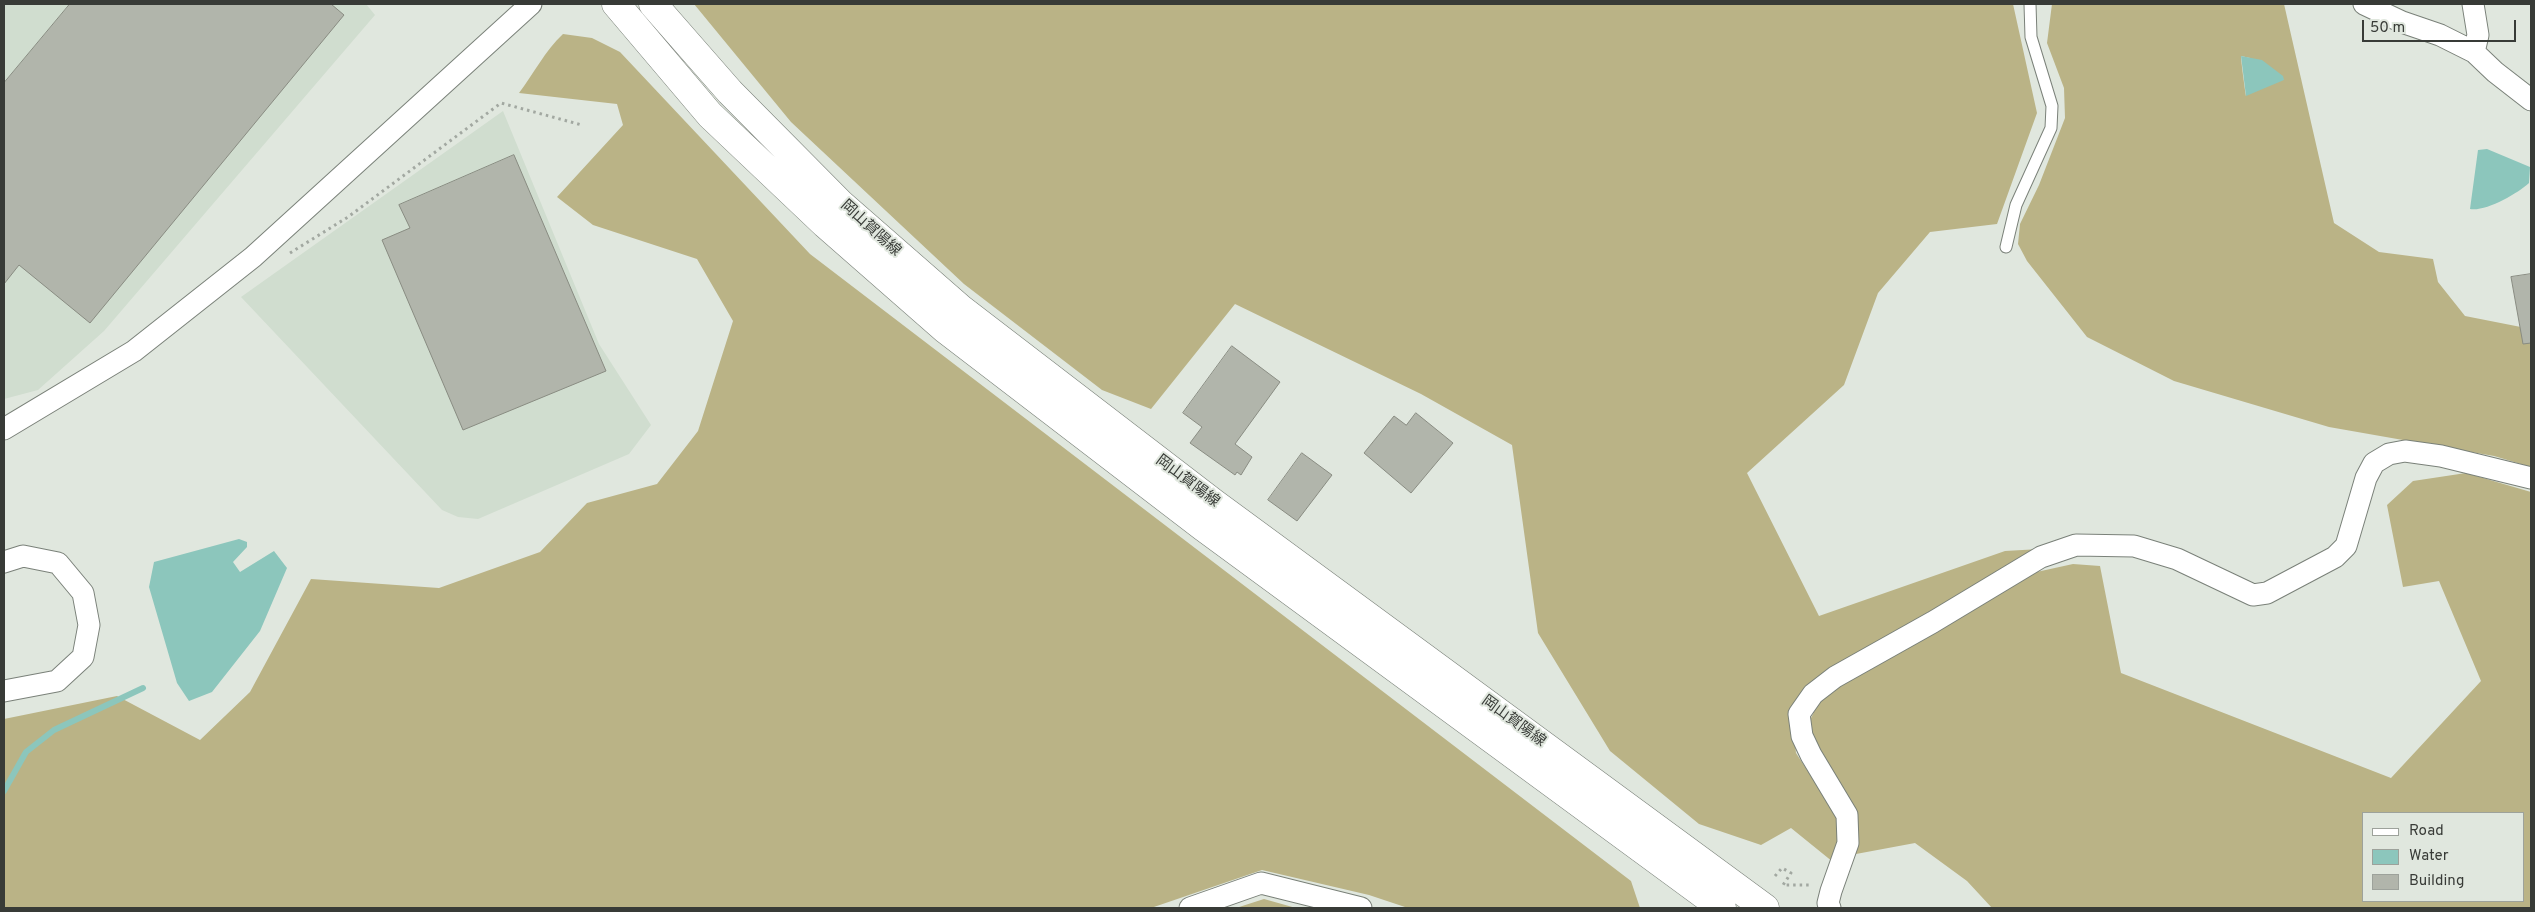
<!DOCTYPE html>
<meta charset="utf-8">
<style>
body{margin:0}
#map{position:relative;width:2535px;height:912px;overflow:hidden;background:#e0e7de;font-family:Overpass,sans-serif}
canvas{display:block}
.frame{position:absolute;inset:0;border:5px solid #383b37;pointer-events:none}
.legend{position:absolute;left:2362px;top:812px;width:162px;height:90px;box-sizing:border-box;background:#e0e7de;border:1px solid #9da29b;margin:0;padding:6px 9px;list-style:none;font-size:15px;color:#383b37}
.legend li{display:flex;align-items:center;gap:10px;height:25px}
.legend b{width:25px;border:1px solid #9da29b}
.scale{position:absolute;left:2362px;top:20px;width:154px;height:22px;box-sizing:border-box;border:2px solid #383b37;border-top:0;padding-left:6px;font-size:15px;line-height:18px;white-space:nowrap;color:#383b37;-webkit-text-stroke:4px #e0e7de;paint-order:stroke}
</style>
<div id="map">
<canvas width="2535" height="912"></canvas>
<div class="frame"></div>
<ul class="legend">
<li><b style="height:6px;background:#fff"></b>Road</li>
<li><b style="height:14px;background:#8cc6bc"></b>Water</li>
<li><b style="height:14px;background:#b1b5ab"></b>Building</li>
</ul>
<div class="scale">50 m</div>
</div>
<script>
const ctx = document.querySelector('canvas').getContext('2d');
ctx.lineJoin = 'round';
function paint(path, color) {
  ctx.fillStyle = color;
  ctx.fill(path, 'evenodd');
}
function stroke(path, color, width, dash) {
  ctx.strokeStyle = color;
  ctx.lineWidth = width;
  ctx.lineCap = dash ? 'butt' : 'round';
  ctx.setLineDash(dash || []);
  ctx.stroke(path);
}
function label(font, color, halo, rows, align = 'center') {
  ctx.font = font + ' Overpass,"Noto Sans JP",sans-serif';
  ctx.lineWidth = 4;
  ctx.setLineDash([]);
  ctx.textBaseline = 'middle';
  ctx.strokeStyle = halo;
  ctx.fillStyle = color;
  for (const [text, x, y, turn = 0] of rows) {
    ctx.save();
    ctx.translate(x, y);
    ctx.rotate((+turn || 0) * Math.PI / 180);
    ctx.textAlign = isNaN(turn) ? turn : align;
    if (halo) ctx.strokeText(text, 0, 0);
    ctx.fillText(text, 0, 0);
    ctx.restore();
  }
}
paint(new Path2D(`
 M 4,4 L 366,4 L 375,15 L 104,331 L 38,390 L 4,399 Z
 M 503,111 L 599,344 L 651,425 L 629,454 L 478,519 L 458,517 L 442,510 L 241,297 Z`), '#d0ddcf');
paint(new Path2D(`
 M 694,4 L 2013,4 L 2037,113 L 1997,224 L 1930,232 L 1878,293 L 1844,385 L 1747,473 L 1819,616 L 2005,551 L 2040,549 L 1812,685 L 1794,736 L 1796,753 L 1838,818 L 1840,840 L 1833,862 L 1791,828 L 1761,845 L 1699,824 L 1610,751 L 1538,633 L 1512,445 L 1421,394 L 1235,304 L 1151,409 L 1102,390 L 964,284 L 791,122 Z
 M 2052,4 L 2284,4 L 2334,223 L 2379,252 L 2433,259 L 2438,282 L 2465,316 L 2531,329 L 2531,467 L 2494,456 L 2329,427 L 2174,381 L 2087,337 L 2027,261 L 2018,244 L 2020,224 L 2039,185 L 2065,118 L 2064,88 L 2047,43 ZM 2241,56 L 2250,58 L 2246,96 C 2245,90 2241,61 2241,56 Z
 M 563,34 L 592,38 L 620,52 L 810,254 L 1631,881 L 1640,908 L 1408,908 L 1369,895 L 1262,870 L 1151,908 L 4,908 L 4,719 L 117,696 L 200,740 L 250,692 L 311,579 L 439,588 L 540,552 L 587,503 L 657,484 L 698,431 L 733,321 L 697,259 L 593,225 L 557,197 L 623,125 L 617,104 L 519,93 C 534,73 545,51 563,34 Z
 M 2466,473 L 2531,492 L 2531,908 L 1992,908 L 1967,881 L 1915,843 L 1856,854 L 1855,808 L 1814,744 L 1810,720 L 1822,696 L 2032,573 L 2073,564 L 2100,566 L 2121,673 L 2391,778 L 2481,681 L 2439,581 L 2403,587 L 2387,505 L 2413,481 ZM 2364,813 L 2524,813 L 2524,901 L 2364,901 Z
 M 1264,899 L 1296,908 L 1236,908 Z`), '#bab386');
paint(new Path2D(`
 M 2241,56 L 2262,60 L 2283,76 L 2284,80 L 2246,96 Z
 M 2487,149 L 2530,167 L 2529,183 C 2517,194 2485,212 2470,209 L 2478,150 Z
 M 239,539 L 247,542 L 247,547 L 233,562 L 240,572 L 274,551 L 287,568 L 260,631 L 212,692 L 189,701 L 177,683 L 149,587 L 154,562 Z`), '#8cc6bc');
stroke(new Path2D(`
 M 4,791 L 26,752 L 54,730 L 143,688`), '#8cc6bc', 6);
const building = new Path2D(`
 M 70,4 L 331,4 L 344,15 L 90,323 L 19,265 L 4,284 L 4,83 Z
 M 514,155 L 606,371 L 463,430 L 382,240 L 410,228 L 399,205 Z
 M 2531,274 L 2531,343 L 2523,344 L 2511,277 Z
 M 1232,346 L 1280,382 L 1235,444 L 1252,457 L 1241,475 L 1237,472 L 1235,475 L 1190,443 L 1202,427 L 1183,413 Z
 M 1416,413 L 1453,443 L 1411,493 L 1364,453 L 1394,416 L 1406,425 Z
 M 1302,453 L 1332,475 L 1297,521 L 1268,500 Z`);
paint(building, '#b1b5ab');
stroke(building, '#898c82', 1);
const lane = new Path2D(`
 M 2006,247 L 2016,205 L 2051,128 L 2052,106 L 2031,37 L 2030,4`);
const street = new Path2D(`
 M 2364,4 L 2402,22 L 2440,35 L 2474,52 L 2495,72 L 2531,100
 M 2473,4 L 2478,35 L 2474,52
 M 4,429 L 134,351 L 253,257 L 531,4
 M 4,562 L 23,556 L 58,563 L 83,593 L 89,625 L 83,657 L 57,681 L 4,691
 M 1190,908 L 1261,883 L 1361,908
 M 1830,908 L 1828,903 L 1831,891 L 1848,843 L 1847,815 L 1811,755 L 1802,736 L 1799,714 L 1813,694 L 1835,677 L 1933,622 L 2041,557 L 2076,545 L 2134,546 L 2177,559 L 2253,595 L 2267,593 L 2335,557 L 2346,546 L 2366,478 L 2374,463 L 2389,454 L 2405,451 L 2441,456 L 2531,478`);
const primary = new Path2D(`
 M 616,4 L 710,115 L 825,224 L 946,330 L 1203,527 L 1722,908
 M 653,4 L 730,92 L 841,204 L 960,308 L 1214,503 L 1765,908`);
stroke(lane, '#7a8179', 13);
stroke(street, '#7a8179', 23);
stroke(primary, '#7a8179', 29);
stroke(new Path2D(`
 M 290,253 L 348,217 L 501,103 L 582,125
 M 1775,876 L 1782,868 L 1791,873 L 1783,885 L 1811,885`), '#a2a8a1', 3, [2.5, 4]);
stroke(lane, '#fff', 11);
stroke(street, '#fff', 21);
stroke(primary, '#fff', 28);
label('15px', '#383b37', '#e0e7de', [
 ["岡山賀陽線",870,229,42],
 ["岡山賀陽線",1187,482,37],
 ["岡山賀陽線",1513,722,36]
]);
</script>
